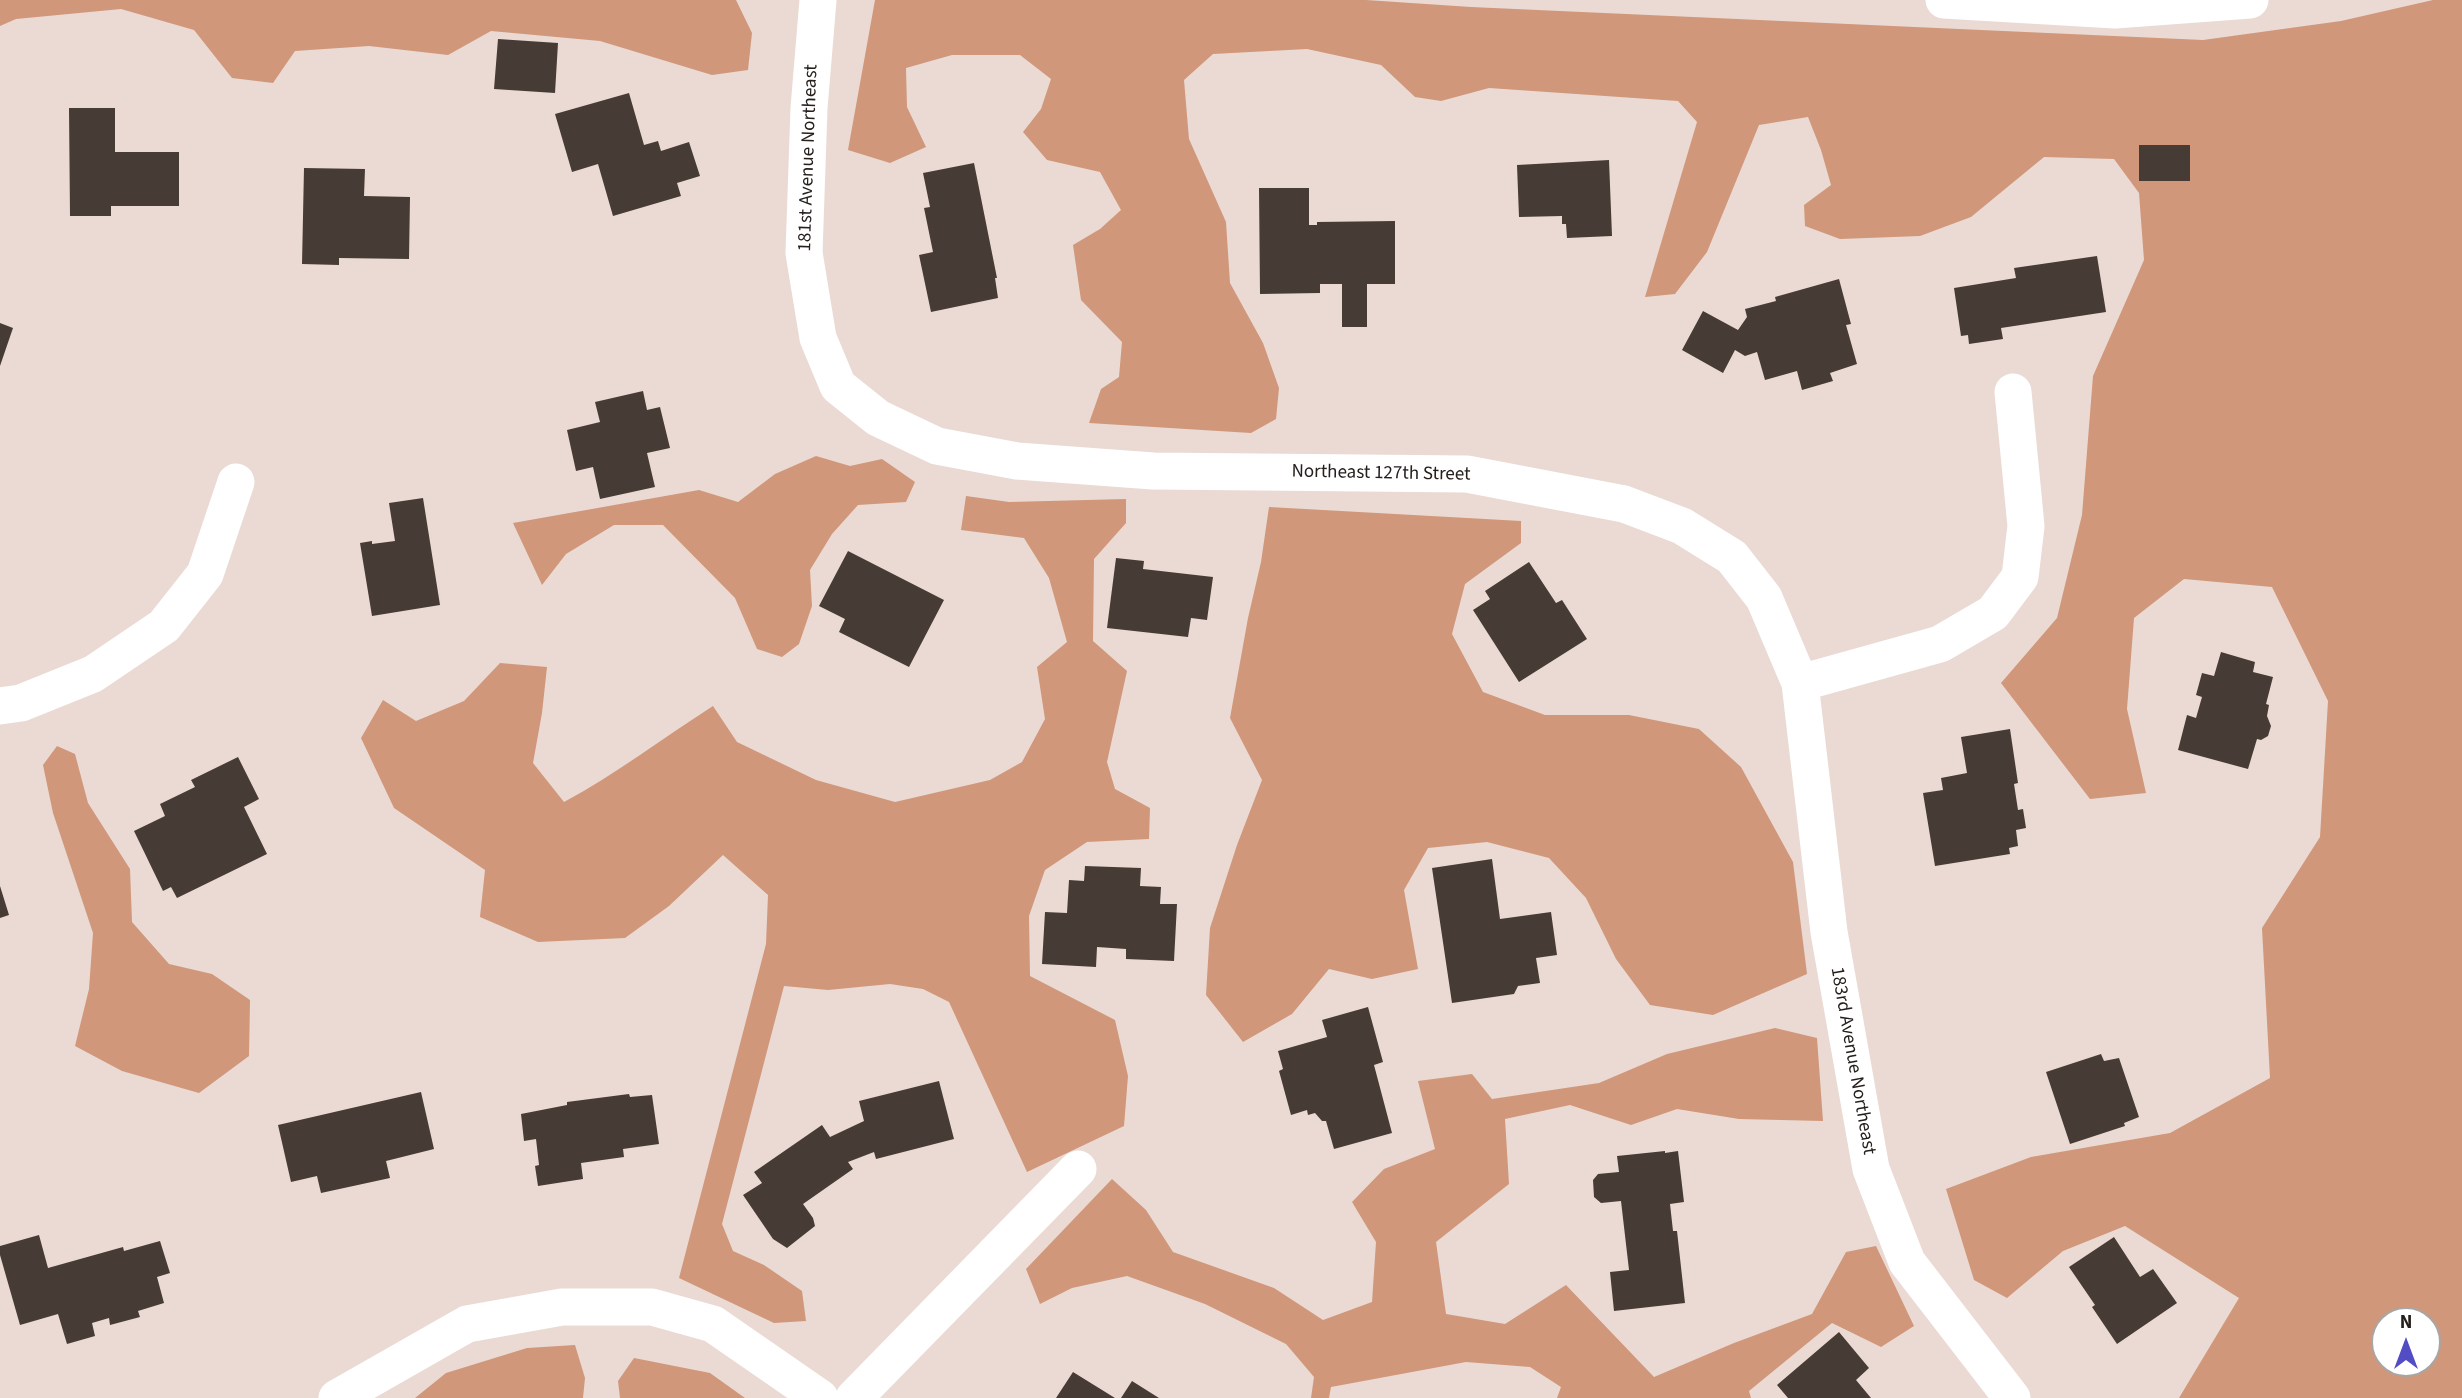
<!DOCTYPE html>
<style>
body{margin:0}
#map{position:relative;width:2462px;height:1398px;overflow:hidden;background:#eadad3;font-family:"Source Sans 3",sans-serif}
canvas{display:block}
.north{position:absolute;left:2371px;top:1307px;width:70px;height:70px;box-sizing:border-box;background:#fff;border:2px solid #a8a6a5;border-radius:50%;rotate:0deg;font-size:19px;font-weight:700;line-height:28px;text-align:center;color:#26201d}
.north::after{content:'';display:block;margin:auto;width:24px;height:32px;background:#524dc4;clip-path:polygon(50% 0,100% 100%,50% 72%,0 100%)}
</style>
<div id="map">
<canvas width="2462" height="1398"></canvas>
<div class="north">N</div>
</div>
<script>
const ctx = document.querySelector('canvas').getContext('2d');
ctx.lineJoin = 'round';
function paint(path, color) {
  ctx.fillStyle = color;
  ctx.fill(path, 'evenodd');
}
function stroke(path, color, width, dash) {
  ctx.strokeStyle = color;
  ctx.lineWidth = width;
  ctx.lineCap = dash ? 'butt' : 'round';
  ctx.setLineDash(dash || []);
  ctx.stroke(path);
}
function label(font, color, halo, rows, align = 'center') {
  ctx.font = font + ' "Source Sans 3",sans-serif';
  ctx.lineWidth = 7;
  ctx.setLineDash([]);
  ctx.textBaseline = 'middle';
  ctx.strokeStyle = halo;
  ctx.fillStyle = color;
  for (const [text, x, y, turn = 0] of rows) {
    ctx.save();
    ctx.translate(x, y);
    ctx.rotate((+turn || 0) * Math.PI / 180);
    ctx.textAlign = isNaN(turn) ? turn : align;
    if (halo) ctx.strokeText(text, 0, 0);
    ctx.fillText(text, 0, 0);
    ctx.restore();
  }
}
paint(new Path2D(`
 M 0,0 L 736,0 L 752,33 L 748,70 L 712,75 L 600,41 L 491,31 L 448,55 L 369,46 L 295,51 L 273,83 L 232,78 L 194,30 L 121,9 L 16,19 L 0,26 Z
 M 875,0 L 1366,0 L 1471,7 L 2203,40 L 2341,21 L 2433,0 L 2462,0 L 2462,1398 L 2179,1398 L 2239,1298 L 2125,1226 L 2063,1251 L 2007,1298 L 1974,1280 L 1946,1189 L 2031,1157 L 2170,1133 L 2270,1078 L 2262,928 L 2320,837 L 2328,701 L 2272,587 L 2184,579 L 2134,618 L 2127,709 L 2146,793 L 2090,799 L 2001,683 L 2057,618 L 2082,515 L 2093,376 L 2144,260 L 2139,193 L 2114,159 L 2044,157 L 1971,217 L 1920,236 L 1840,239 L 1805,226 L 1804,205 L 1831,185 L 1821,150 L 1808,117 L 1759,125 L 1707,252 L 1675,294 L 1645,297 L 1697,122 L 1678,101 L 1489,88 L 1441,101 L 1415,97 L 1381,65 L 1307,49 L 1213,54 L 1184,80 L 1189,139 L 1226,222 L 1230,283 L 1263,343 L 1279,388 L 1276,419 L 1251,433 L 1089,423 L 1101,389 L 1119,377 L 1122,342 L 1081,300 L 1073,245 L 1100,229 L 1121,210 L 1100,172 L 1047,160 L 1023,132 L 1041,109 L 1051,79 L 1020,55 L 952,55 L 906,68 L 907,107 L 926,147 L 890,163 L 848,150 ZM 2385,1321 L 2427,1321 L 2427,1363 L 2385,1363 Z
 M 816,456 L 850,466 L 882,459 L 915,482 L 906,502 L 858,505 L 832,534 L 810,570 L 812,606 L 799,644 L 782,657 L 757,649 L 735,598 L 663,525 L 614,525 L 566,554 L 542,585 L 513,523 L 699,490 L 738,502 L 775,474 Z
 M 966,496 L 1009,502 L 1126,499 L 1126,523 L 1094,559 L 1093,641 L 1127,671 L 1107,762 L 1115,789 L 1150,808 L 1149,839 L 1087,842 L 1045,870 L 1029,916 L 1030,976 L 1115,1020 L 1128,1076 L 1124,1126 L 1027,1172 L 949,1002 L 923,989 L 890,984 L 828,990 L 784,986 L 722,1224 L 733,1251 L 764,1265 L 802,1291 L 806,1321 L 774,1323 L 679,1278 L 766,944 L 768,895 L 723,855 L 669,906 L 625,938 L 538,942 L 480,917 L 485,870 L 394,808 L 361,738 L 383,700 L 416,721 L 464,701 L 500,663 L 547,667 L 542,713 L 533,763 L 564,802 C 616,774 663,738 713,706 L 737,742 L 816,780 L 895,802 L 990,780 L 1022,762 L 1045,719 L 1037,667 L 1067,642 L 1049,578 L 1024,538 L 961,530 Z
 M 1269,507 L 1521,521 L 1521,543 L 1465,584 L 1452,634 L 1483,692 L 1545,715 L 1629,715 L 1699,729 L 1741,767 L 1793,862 L 1807,974 L 1713,1015 L 1650,1005 L 1616,959 L 1586,898 L 1549,858 L 1487,842 L 1428,848 L 1404,890 L 1418,969 L 1372,979 L 1329,969 L 1292,1014 L 1243,1042 L 1206,995 L 1210,928 L 1237,845 L 1262,780 L 1230,718 L 1248,618 L 1261,562 Z
 M 57,746 L 75,754 L 88,803 L 130,869 L 132,922 L 169,964 L 212,974 L 250,1000 L 249,1056 L 199,1093 L 122,1071 L 75,1046 L 89,989 L 93,933 L 53,813 L 43,765 Z
 M 1775,1028 L 1817,1038 L 1823,1121 L 1739,1119 L 1677,1109 L 1631,1125 L 1570,1105 L 1505,1119 L 1509,1184 L 1436,1242 L 1446,1314 L 1505,1324 L 1566,1285 L 1654,1377 L 1734,1343 L 1812,1314 L 1846,1252 L 1876,1246 L 1914,1326 L 1881,1347 L 1832,1323 L 1749,1391 L 1751,1398 L 1557,1398 L 1561,1387 L 1530,1367 L 1466,1362 L 1331,1387 L 1329,1398 L 1311,1398 L 1314,1377 L 1286,1344 L 1205,1304 L 1127,1276 L 1072,1288 L 1040,1304 L 1026,1269 L 1112,1179 L 1146,1210 L 1173,1252 L 1274,1288 L 1323,1320 L 1372,1302 L 1376,1242 L 1352,1202 L 1384,1169 L 1435,1149 L 1418,1081 L 1472,1074 L 1492,1099 L 1599,1083 L 1667,1054 Z
 M 575,1345 L 585,1378 L 583,1398 L 415,1398 L 446,1373 L 527,1348 Z
 M 634,1358 L 710,1373 L 745,1398 L 620,1398 L 618,1381 Z`), '#d0977a');
paint(new Path2D(`
 M 498,39 L 558,43 L 555,93 L 494,89 Z
 M 629,93 L 644,145 L 658,141 L 661,151 L 689,142 L 700,176 L 677,183 L 681,196 L 613,216 L 598,164 L 572,172 L 555,114 Z
 M 69,108 L 115,108 L 115,152 L 179,152 L 179,206 L 111,206 L 111,216 L 70,216 Z
 M 2139,145 L 2190,145 L 2190,181 L 2139,181 Z
 M 1609,160 L 1612,236 L 1567,238 L 1566,224 L 1562,224 L 1562,216 L 1519,217 L 1517,165 Z
 M 974,163 L 997,278 L 995,278 L 998,298 L 931,312 L 919,255 L 933,252 L 924,208 L 930,207 L 923,173 Z
 M 304,168 L 365,169 L 364,196 L 410,197 L 409,259 L 339,258 L 339,265 L 302,264 Z
 M 1259,188 L 1309,188 L 1309,225 L 1317,225 L 1317,222 L 1395,221 L 1395,284 L 1367,284 L 1367,327 L 1342,327 L 1342,284 L 1320,284 L 1320,293 L 1260,294 Z
 M 2097,256 L 2106,312 L 2001,328 L 2003,339 L 1969,344 L 1968,335 L 1961,336 L 1954,288 L 2016,278 L 2014,268 Z
 M 1839,279 L 1851,324 L 1846,325 L 1857,364 L 1830,373 L 1833,381 L 1802,390 L 1797,371 L 1765,380 L 1757,352 L 1745,356 L 1735,350 L 1723,373 L 1682,350 L 1703,311 L 1738,330 L 1747,317 L 1745,309 L 1776,301 L 1775,297 Z
 M 0,323 L 13,328 L 0,366 Z
 M 643,391 L 647,410 L 660,407 L 670,448 L 647,453 L 655,487 L 600,499 L 593,467 L 576,471 L 567,430 L 600,422 L 595,402 Z
 M 423,498 L 440,605 L 372,616 L 360,543 L 372,541 L 372,544 L 395,541 L 389,503 Z
 M 848,551 L 944,600 L 909,667 L 839,632 L 845,619 L 819,606 Z
 M 1116,558 L 1144,561 L 1143,569 L 1213,577 L 1207,620 L 1191,618 L 1188,637 L 1107,628 Z
 M 1529,562 L 1556,603 L 1562,600 L 1587,639 L 1519,682 L 1473,610 L 1490,599 L 1485,591 Z
 M 2221,652 L 2255,662 L 2253,672 L 2273,677 L 2266,704 L 2269,705 L 2267,716 L 2271,726 L 2268,736 L 2261,740 L 2257,739 L 2248,769 L 2178,750 L 2187,715 L 2196,718 L 2202,697 L 2196,695 L 2202,673 L 2214,676 Z
 M 2010,729 L 2018,783 L 2014,784 L 2018,810 L 2023,809 L 2026,828 L 2016,830 L 2018,846 L 2009,848 L 2010,854 L 1935,866 L 1923,793 L 1943,790 L 1941,778 L 1967,773 L 1961,737 Z
 M 238,757 L 259,799 L 244,807 L 267,854 L 177,898 L 171,887 L 163,891 L 134,831 L 165,816 L 160,804 L 195,787 L 191,780 Z
 M 1492,859 L 1500,919 L 1551,912 L 1557,955 L 1536,958 L 1540,983 L 1518,986 L 1514,994 L 1452,1003 L 1432,868 Z
 M 1085,866 L 1141,868 L 1140,886 L 1161,887 L 1160,904 L 1177,904 L 1174,961 L 1126,959 L 1126,949 L 1097,947 L 1096,967 L 1042,964 L 1045,912 L 1067,913 L 1069,880 L 1084,881 Z
 M 0,886 L 9,915 L 0,918 Z
 M 1368,1007 L 1383,1062 L 1374,1065 L 1392,1133 L 1334,1149 L 1326,1121 L 1322,1121 L 1315,1113 L 1308,1115 L 1307,1110 L 1291,1115 L 1279,1071 L 1283,1069 L 1278,1051 L 1327,1037 L 1322,1020 Z
 M 2101,1054 L 2104,1061 L 2119,1058 L 2139,1117 L 2124,1123 L 2125,1126 L 2070,1144 L 2046,1072 Z
 M 939,1081 L 954,1139 L 876,1159 L 874,1152 L 848,1162 L 853,1169 L 803,1204 L 813,1218 L 815,1226 L 787,1248 L 773,1239 L 743,1195 L 762,1183 L 754,1172 L 822,1125 L 830,1137 L 864,1121 L 859,1101 Z
 M 421,1092 L 434,1149 L 386,1161 L 390,1178 L 321,1193 L 317,1176 L 291,1182 L 278,1125 Z
 M 629,1094 L 630,1097 L 652,1095 L 659,1144 L 623,1149 L 624,1157 L 581,1163 L 583,1179 L 538,1186 L 535,1166 L 539,1165 L 536,1139 L 524,1141 L 521,1114 L 567,1105 L 567,1102 Z
 M 1665,1151 L 1665,1153 L 1678,1151 L 1684,1202 L 1670,1204 L 1673,1231 L 1677,1231 L 1685,1303 L 1614,1311 L 1610,1272 L 1629,1270 L 1621,1201 L 1601,1203 L 1594,1197 L 1593,1180 L 1598,1174 L 1619,1172 L 1617,1156 Z
 M 39,1235 L 48,1268 L 123,1247 L 124,1251 L 160,1241 L 170,1273 L 157,1277 L 164,1303 L 138,1311 L 140,1317 L 110,1325 L 109,1318 L 92,1323 L 95,1336 L 67,1344 L 58,1314 L 20,1325 L 0,1255 L 0,1246 Z
 M 2114,1237 L 2140,1277 L 2153,1269 L 2177,1303 L 2117,1344 L 2092,1307 L 2095,1305 L 2069,1267 Z
 M 1839,1332 L 1869,1368 L 1856,1380 L 1871,1398 L 1788,1398 L 1777,1385 Z
 M 1073,1372 L 1115,1398 L 1056,1398 Z
 M 1132,1381 L 1159,1398 L 1121,1398 Z`), '#473b35');
stroke(new Path2D(`
 M 818,0 L 809,108 L 804,253 L 818,338 L 838,386 L 878,418 L 937,446 L 1017,461 L 1153,471 L 1467,474 L 1624,504 L 1682,526 L 1732,557 L 1764,598 L 1800,683 L 1829,932 L 1871,1169 L 1907,1262 L 2012,1398
 M 1944,0 L 2115,10 L 2250,0
 M 1800,683 L 1940,644 L 1993,613 L 2020,577 L 2026,526 L 2013,392
 M 0,706 L 21,703 L 93,674 L 164,626 L 205,574 L 236,482
 M 337,1398 L 467,1324 L 562,1307 L 652,1307 L 713,1324 L 820,1398
 M 854,1398 L 1078,1169`), '#fff', 37);
label('19px', '#26201d', '#fff', [
 ["181st Avenue Northeast",809,158,-88],
 ["Northeast 127th Street",1381,474,1],
 ["183rd Avenue Northeast",1852,1061,80]
]);
</script>
